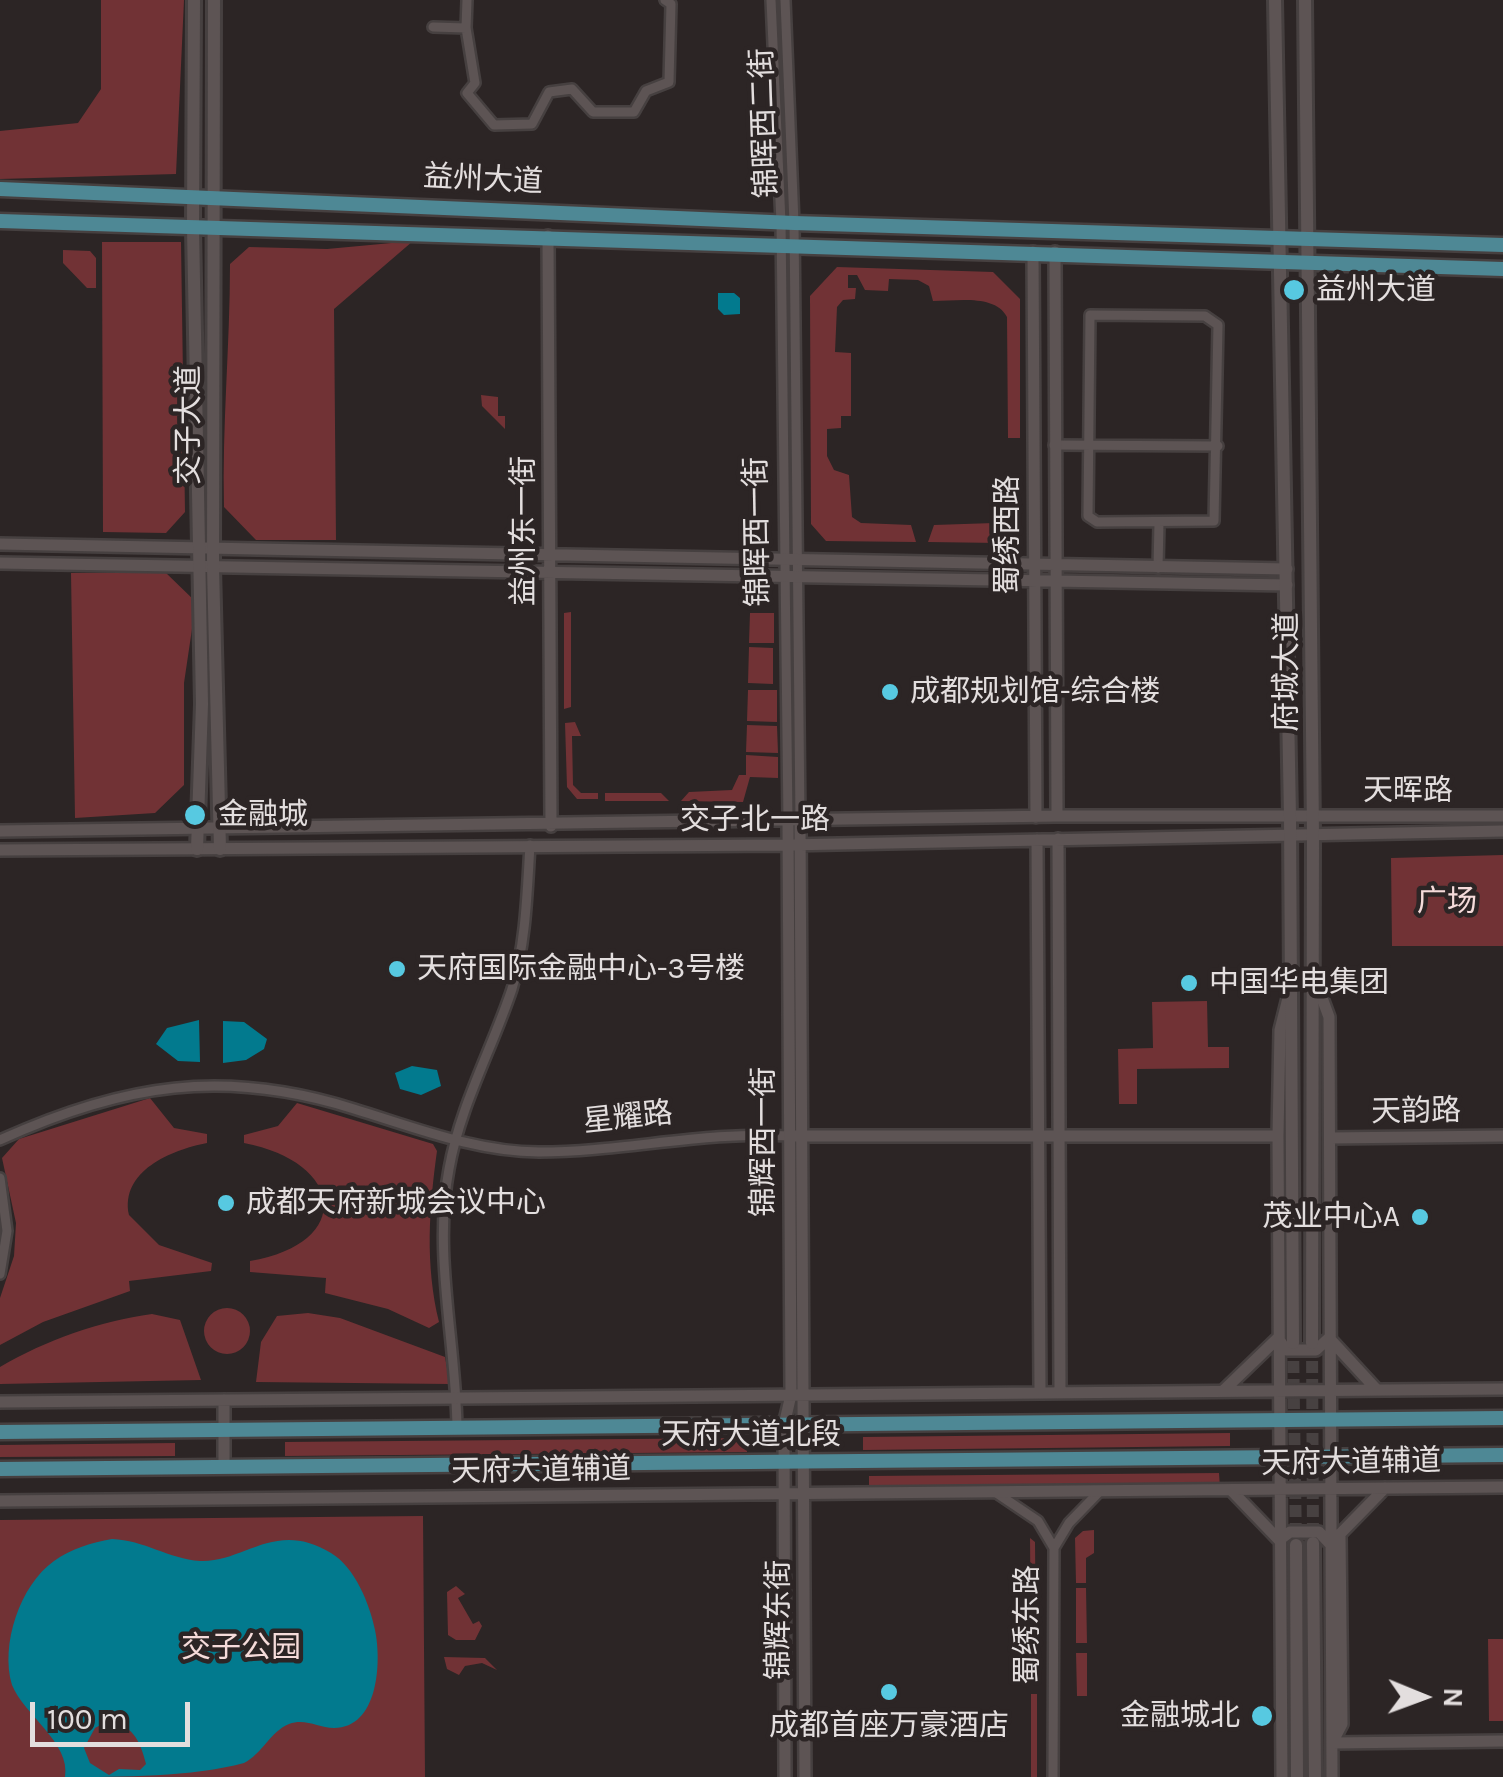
<!DOCTYPE html>
<meta charset="utf-8">
<style>
body{margin:0}
#map{position:relative;width:1503px;height:1777px;overflow:hidden;background:#2c2525;font-family:Karla,sans-serif}
canvas{display:block}
.north{position:absolute;left:1373px;top:1647px;width:100px;height:100px;-webkit-text-stroke:8px #2c2525;paint-order:stroke;rotate:91deg;font-size:28px;font-weight:700;line-height:40px;text-align:center;color:#e3dede}
.north::after{content:'';display:block;margin:auto;width:35px;height:45px;background:#e3dede;clip-path:polygon(50% 0,100% 100%,50% 72%,0 100%)}
.scale{position:absolute;left:30px;top:1702px;width:160px;height:45px;box-sizing:border-box;border:5px solid #e3dede;border-top:0;padding-left:12px;font-size:30px;line-height:35px;white-space:nowrap;color:#e3dede;-webkit-text-stroke:8px #2c2525;paint-order:stroke}
</style>
<div id="map">
<canvas width="1503" height="1777"></canvas>
<div class="north">N</div>
<div class="scale">100 m</div>
</div>
<script>
const ctx = document.querySelector('canvas').getContext('2d');
ctx.lineJoin = 'round';
function paint(path, color) {
  ctx.fillStyle = color;
  ctx.fill(path, 'evenodd');
}
function stroke(path, color, width, dash) {
  ctx.strokeStyle = color;
  ctx.lineWidth = width;
  ctx.lineCap = dash ? 'butt' : 'round';
  ctx.setLineDash(dash || []);
  ctx.stroke(path);
}
function label(font, color, halo, rows, align = 'center') {
  ctx.font = font + ' Karla,"Noto Sans SC",sans-serif';
  ctx.lineWidth = 9;
  ctx.setLineDash([]);
  ctx.textBaseline = 'middle';
  ctx.strokeStyle = halo;
  ctx.fillStyle = color;
  for (const [text, x, y, turn = 0] of rows) {
    ctx.save();
    ctx.translate(x, y);
    ctx.rotate((+turn || 0) * Math.PI / 180);
    ctx.textAlign = isNaN(turn) ? turn : align;
    if (halo) ctx.strokeText(text, 0, 0);
    ctx.fillText(text, 0, 0);
    ctx.restore();
  }
}
paint(new Path2D(`
 M 101,0 L 184,0 L 176,174 L 0,179 L 0,131 L 78,123 L 101,89 Z
 M 413,241 L 334,309 L 336,540 L 256,540 L 224,507 C 222,425 230,346 230,264 L 249,247 L 327,249 Z
 M 102,242 L 181,242 L 185,512 L 166,533 L 103,532 Z
 M 63,250 L 90,251 L 96,258 L 96,288 L 87,288 L 63,263 Z
 M 837,267 L 993,272 L 1020,299 L 1020,438 L 1008,438 L 1007,317 C 995,294 957,301 933,301 L 929,286 L 918,280 L 889,279 L 888,291 L 865,290 L 857,275 L 848,275 L 848,288 L 856,288 L 855,299 L 843,300 L 837,307 L 835,352 L 851,353 L 851,416 L 841,416 L 841,428 L 827,429 L 827,456 L 834,470 L 849,475 L 852,517 L 861,523 L 911,525 L 916,542 L 826,541 L 811,524 L 810,296 Z
 M 481,395 L 498,397 L 498,416 L 505,416 L 505,429 L 482,406 Z
 M 1006,500 L 1020,501 L 1021,524 L 1000,543 L 928,542 L 934,525 L 994,523 L 1003,514 Z
 M 165,572 L 196,602 L 184,683 L 184,785 L 155,813 L 75,818 L 71,573 Z
 M 571,612 L 571,707 L 564,709 L 564,613 Z
 M 750,613 L 774,613 L 774,643 L 749,643 Z
 M 749,647 L 773,648 L 773,684 L 748,683 Z
 M 748,690 L 777,690 L 777,722 L 747,721 Z
 M 575,722 L 581,736 L 572,736 L 573,785 L 581,793 L 598,793 L 598,799 L 577,799 L 567,787 L 565,723 Z
 M 747,725 L 777,726 L 778,753 L 746,752 Z
 M 746,755 L 778,757 L 778,778 L 750,777 L 743,802 L 681,801 L 689,792 L 732,790 L 739,775 L 746,775 Z
 M 605,793 L 661,793 L 669,801 L 605,801 Z
 M 1503,855 L 1503,946 L 1392,946 L 1391,858 Z
 M 1207,1001 L 1208,1047 L 1229,1047 L 1229,1068 L 1137,1069 L 1137,1104 L 1119,1104 L 1118,1049 L 1153,1048 L 1152,1002 Z
 M 150,1098 L 174,1128 L 207,1134 L 207,1143 C 171,1150 120,1171 129,1215 L 159,1245 L 212,1263 L 211,1271 L 129,1281 L 130,1291 L 43,1322 L 0,1345 L 0,1298 L 14,1256 L 16,1223 L 2,1158 L 19,1139 Z
 M 297,1103 L 433,1144 L 437,1151 C 429,1209 425,1264 439,1322 L 429,1328 L 388,1309 L 325,1293 L 326,1278 L 250,1272 L 250,1261 C 355,1243 344,1162 244,1143 L 244,1135 L 278,1126 Z
 M204 1331a23 23 0 1 1 46 0a23 23 0 1 1-46 0Z
 M 308,1313 L 340,1318 L 445,1357 L 450,1384 L 256,1382 L 261,1342 L 277,1316 Z
 M 152,1314 L 180,1320 L 201,1380 L 0,1384 L 0,1367 C 46,1340 100,1321 152,1314 Z
 M 1230,1433 L 1230,1446 L 863,1450 L 863,1437 Z
 M 747,1438 L 747,1452 L 285,1456 L 285,1442 Z
 M 175,1443 L 175,1456 L 0,1457 L 0,1445 Z
 M 1219,1473 L 1220,1488 L 869,1490 L 869,1476 Z
 M 423,1516 L 425,1777 L 0,1777 L 0,1520 Z
 M 1094,1530 L 1094,1553 L 1086,1558 L 1086,1583 L 1076,1583 L 1075,1538 L 1083,1531 Z
 M 1030,1538 L 1035,1542 L 1036,1649 L 1031,1649 Z
 M 456,1586 L 465,1594 L 458,1598 L 473,1624 L 479,1621 L 482,1626 L 475,1640 L 456,1640 L 448,1635 L 447,1592 Z
 M 1076,1588 L 1086,1588 L 1087,1643 L 1076,1643 Z
 M 1488,1639 L 1503,1639 L 1503,1721 L 1489,1721 Z
 M 1076,1653 L 1087,1653 L 1087,1696 L 1077,1696 Z
 M 444,1657 L 485,1658 L 497,1670 L 482,1663 L 465,1666 L 459,1675 L 447,1669 Z
 M 1031,1694 L 1037,1694 L 1037,1777 L 1031,1777 Z`), '#713235');
paint(new Path2D(`
 M 718,293 L 734,293 L 740,298 L 740,314 L 724,315 L 718,309 Z
 M 199,1020 L 200,1062 L 178,1061 L 156,1044 L 167,1028 Z
 M 223,1021 L 244,1022 L 267,1039 L 264,1049 L 246,1060 L 223,1063 Z
 M 412,1066 L 437,1070 L 441,1086 L 421,1095 L 400,1089 L 395,1073 Z
 M 112,1539 C 144,1540 169,1559 200,1561 C 244,1563 275,1519 331,1553 C 355,1567 370,1605 375,1630 C 382,1663 378,1728 334,1728 C 318,1728 306,1718 289,1724 C 271,1731 262,1754 244,1763 C 193,1777 121,1777 65,1777 C 71,1743 24,1715 12,1685 C 0,1645 20,1585 54,1561 C 72,1548 91,1543 112,1539 ZM 106,1722 C 132,1723 140,1740 146,1764 L 140,1770 L 119,1769 L 109,1775 L 90,1763 L 84,1748 L 95,1728 Z`), '#027a8e');
stroke(new Path2D(`
 M 1293,1343 L 1296,1545
 M 1312,1343 L 1313,1540`), '#474141', 12, [12, 6]);
const minor = new Path2D(`
 M 467,0 L 466,28 L 475,83 L 467,93 L 494,125 L 532,124 L 549,92 L 572,89 L 593,112 L 634,112 L 646,91 L 669,82 L 671,4 L 665,0
 M 771,0 L 781,222 L 788,821
 M 785,0 L 794,223 L 800,821
 M 433,27 L 466,28
 M 1090,315 L 1205,316 L 1218,325 L 1214,521 L 1097,522 L 1088,516 Z
 M 1054,445 L 1218,446
 M 1158,568 L 1159,523
 M 0,1140 C 123,1084 224,1068 354,1109 C 413,1127 476,1152 539,1152 C 623,1152 704,1131 789,1136
 M 0,1178 L 7,1231 L 0,1274
 M 457,1428 C 456,1342 433,1254 449,1169 C 460,1106 492,1049 512,989 C 526,943 527,893 530,845
 M 995,1492 L 1038,1521 L 1054,1548
 M 1053,1777 L 1054,1548 L 1069,1523 L 1100,1491`);
const tertiary = new Path2D(`
 M 548,236 L 551,826
 M 1033,252 L 1036,817
 M 1055,252 L 1057,816
 M 0,544 L 1287,569
 M 0,563 L 1287,585
 M 800,821 L 805,1777
 M 0,831 L 1057,816 L 1503,816
 M 1058,839 L 1060,1393
 M 1037,840 L 1040,1393
 M 0,850 L 787,845 L 1503,831
 M 1315,979 L 1329,1017 L 1332,1777
 M 793,1136 L 1278,1136
 M 1330,1138 L 1503,1136
 M 1223,1391 L 1278,1338 L 1286,1350 L 1316,1350 L 1329,1338 L 1377,1390
 M 224,1400 L 224,1467
 M 0,1402 L 1503,1389
 M 1385,1488 L 1340,1534 L 1342,1724 L 1332,1743 L 1503,1741
 M 1231,1490 L 1279,1540 L 1290,1532 L 1319,1532 L 1331,1545
 M 0,1501 L 1503,1487
 M 785,1777 L 784,1425 L 791,1395 L 788,821
 M 1282,1777 L 1278,1136 L 1280,1030 L 1291,986`);
const secondary = new Path2D(`
 M 194,0 L 193,228 L 202,704 L 197,849
 M 214,0 L 213,567 L 220,849
 M 1275,0 L 1290,816 L 1293,1343
 M 1305,0 L 1313,835 L 1312,1343
 M 1313,1543 L 1315,1777
 M 1296,1545 L 1297,1777`);
const primary = new Path2D(`
 M 0,189 L 794,223 L 1503,245
 M 0,221 L 1503,269
 M 0,1432 L 1503,1418
 M 0,1469 L 1503,1455`);
stroke(minor, '#464040', 14);
stroke(tertiary, '#464040', 16);
stroke(secondary, '#464040', 18);
stroke(primary, '#464040', 19);
stroke(minor, '#5d5454', 9);
stroke(tertiary, '#5d5454', 11);
stroke(secondary, '#5d5454', 12);
stroke(primary, '#4e8895', 14);
for (const [x, y, r, color] of [
 [1294,290,12,"#57c9e1"],
 [890,692,10,"#57c9e1"],
 [195,815,12,"#57c9e1"],
 [397,969,10,"#57c9e1"],
 [1189,983,10,"#57c9e1"],
 [226,1203,10,"#57c9e1"],
 [1420,1217,10,"#57c9e1"],
 [889,1692,10,"#57c9e1"],
 [1262,1716,12,"#57c9e1"]
]) {
  const dot = new Path2D();
  dot.arc(x, y, r, 0, 2 * Math.PI);
  ctx.fillStyle = color;
  ctx.fill(dot);
  stroke(dot, '#2c2525', 4);
}
label('30px', '#e3dede', '#2c2525', [
 ["锦晖西二街",765,123,-92],
 ["益州大道",483,180,3],
 ["交子大道",189,425,-90],
 ["益州东一街",524,531,-90],
 ["锦晖西一街",758,532,-91],
 ["蜀绣西路",1008,535,-90],
 ["府城大道",1287,672,-90],
 ["天晖路",1408,791],
 ["交子北一路",755,820],
 ["天韵路",1416,1112,-1],
 ["星耀路",628,1118,-6],
 ["锦辉西一街",764,1142,-90],
 ["天府大道北段",751,1435],
 ["天府大道辅道",1351,1463,-1],
 ["天府大道辅道",541,1471,-1],
 ["锦辉东街",779,1620,-90],
 ["蜀绣东路",1028,1625,-90]
]);
label('30px', '#e3dede', '#2c2525', [
 ["益州大道",1316,290],
 ["成都规划馆-综合楼",910,692],
 ["金融城",218,815],
 ["天府国际金融中心-3号楼",417,969],
 ["中国华电集团",1209,983],
 ["成都天府新城会议中心",246,1203],
 ["茂业中心A",1400,1217,"right"],
 ["金融城北",1240,1716,"right"],
 ["成都首座万豪酒店",889,1726,"center"]
], 'left');
label('30px', '#f5dbda', '#2c2525', [
 ["广场",1447,902],
 ["交子公园",241,1648]
]);
</script>
